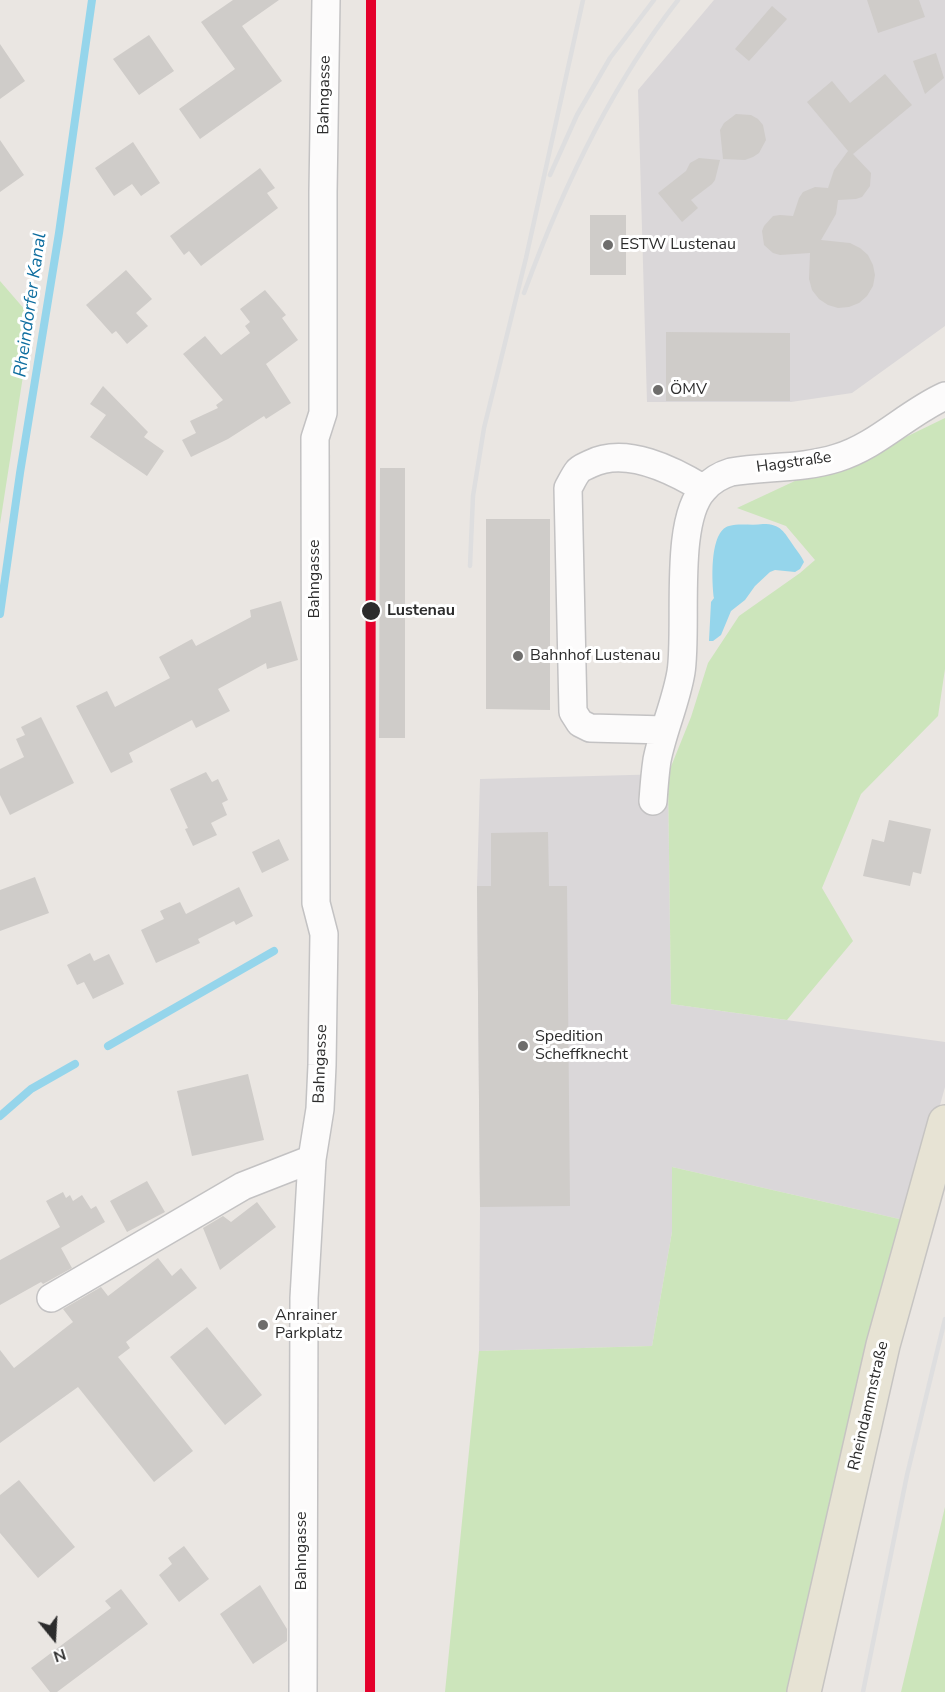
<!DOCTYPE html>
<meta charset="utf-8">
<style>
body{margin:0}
#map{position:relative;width:945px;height:1692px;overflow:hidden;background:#eae6e2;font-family:"Nunito Sans",sans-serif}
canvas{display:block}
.north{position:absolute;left:24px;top:1608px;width:60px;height:60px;-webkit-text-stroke:4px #fff;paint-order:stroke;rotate:162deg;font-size:16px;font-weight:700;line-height:24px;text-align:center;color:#2c2c2c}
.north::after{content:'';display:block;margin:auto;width:21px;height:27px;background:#2c2c2c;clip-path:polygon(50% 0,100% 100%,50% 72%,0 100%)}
</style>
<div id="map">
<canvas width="945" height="1692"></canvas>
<div class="north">N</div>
</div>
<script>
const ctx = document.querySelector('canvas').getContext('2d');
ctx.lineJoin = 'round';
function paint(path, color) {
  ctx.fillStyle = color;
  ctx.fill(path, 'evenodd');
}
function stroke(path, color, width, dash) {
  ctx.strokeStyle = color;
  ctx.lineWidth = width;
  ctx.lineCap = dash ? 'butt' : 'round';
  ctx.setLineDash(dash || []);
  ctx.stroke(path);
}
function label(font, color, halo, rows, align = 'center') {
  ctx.font = font + ' "Nunito Sans",sans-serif';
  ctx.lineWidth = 6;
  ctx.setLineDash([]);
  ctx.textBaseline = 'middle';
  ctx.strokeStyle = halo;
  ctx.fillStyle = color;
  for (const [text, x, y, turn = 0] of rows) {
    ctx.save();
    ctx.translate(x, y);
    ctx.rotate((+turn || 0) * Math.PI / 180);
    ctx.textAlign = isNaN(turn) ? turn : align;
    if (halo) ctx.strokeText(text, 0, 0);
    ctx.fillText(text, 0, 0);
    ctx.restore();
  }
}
paint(new Path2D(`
 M 714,0 L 945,0 L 945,326 L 852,393 L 791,402 L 647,402 L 638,90 Z
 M 668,774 L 671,1004 L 945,1042 L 945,1087 L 908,1221 L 672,1167 L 672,1232 L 652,1346 L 479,1351 L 480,1207 L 477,886 L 480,779 Z`), '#dad7d9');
paint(new Path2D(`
 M 0,281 L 32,318 L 0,524 Z
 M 945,418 L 945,669 L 938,716 L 861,794 L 822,888 L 853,941 L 787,1020 L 671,1004 L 668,774 L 691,717 L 708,663 L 739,616 L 800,573 L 815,560 L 786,526 L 737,508 L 797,480 L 846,466 Z
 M 672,1167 L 908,1221 L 792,1692 L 445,1692 L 479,1351 L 652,1346 L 672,1232 Z
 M 945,1507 L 945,1692 L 901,1692 Z`), '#cce5bb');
paint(new Path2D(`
 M 763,524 C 781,524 784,532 793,545 C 797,551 801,555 804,562 L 800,569 L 795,572 L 775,570 L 770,572 L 755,586 L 745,600 L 731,611 L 721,635 L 713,641 L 709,641 L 711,602 L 714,598 C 712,583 709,531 729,526 C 740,523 752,526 763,524 Z`), '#95d5eb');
stroke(new Path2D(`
 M 0,614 L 20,473 L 59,233 L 92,0
 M 108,1046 L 274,951
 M 0,1116 L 31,1089 L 75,1064`), '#95d5eb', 8);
paint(new Path2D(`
 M 233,0 L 279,0 L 242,26 L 282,81 L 200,139 L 179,109 L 235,69 L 201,22 Z
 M 867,0 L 919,0 L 925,17 L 878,33 Z
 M 772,6 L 787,19 L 749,61 L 735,49 Z
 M 149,35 L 174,71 L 139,95 L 113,59 Z
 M 0,44 L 25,81 L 0,99 Z
 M 936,53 L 944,78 L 925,94 L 913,61 Z
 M 885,74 L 912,105 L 853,154 L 871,173 L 870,186 L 862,197 L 856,199 L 838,200 L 836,214 L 821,240 L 850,243 L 860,248 L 868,255 L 873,265 L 875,275 L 873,286 L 867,296 L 859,303 L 849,307 L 838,308 L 828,305 L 819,299 L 812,290 L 809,279 L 810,253 L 780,255 L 773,253 L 764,245 L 762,231 L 764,226 L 773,216 L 780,215 L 793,216 L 799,198 L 803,192 L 815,187 L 828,188 L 834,170 L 848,151 L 807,102 L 832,81 L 850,103 Z
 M 736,114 L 751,115 L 758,119 L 763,125 L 766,140 L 759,153 L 753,157 L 745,160 L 723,159 L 720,130 L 724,123 Z
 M 0,140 L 24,175 L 0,192 Z
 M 133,142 L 160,183 L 141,196 L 132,184 L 114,196 L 95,168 Z
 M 699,158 L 720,160 L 715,180 L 712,184 L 691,200 L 698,208 L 682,222 L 658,193 L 686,171 L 690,163 Z
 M 260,168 L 275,188 L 267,193 L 278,208 L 201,266 L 189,251 L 184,255 L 170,236 Z
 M 590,215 L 626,215 L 626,275 L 590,275 Z
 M 126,270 L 152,299 L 136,313 L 148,326 L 127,344 L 116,331 L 112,334 L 86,305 Z
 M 265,290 L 286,315 L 282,318 L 298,340 L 266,364 L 291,403 L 266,419 L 264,416 L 228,439 L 191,457 L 182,440 L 196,433 L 190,421 L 218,408 L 216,405 L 223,400 L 183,354 L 205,336 L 221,355 L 250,333 L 245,326 L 250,322 L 240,309 Z
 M 666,332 L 790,333 L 790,401 L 666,401 Z
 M 103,386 L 148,432 L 144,437 L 164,451 L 147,476 L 90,437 L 106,415 L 90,404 Z
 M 380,468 L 405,468 L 405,738 L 379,738 Z
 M 486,519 L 550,519 L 550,710 L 486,709 Z
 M 281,601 L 298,660 L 267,669 L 266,663 L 218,689 L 230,711 L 196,728 L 192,720 L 129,753 L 133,762 L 111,773 L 76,706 L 107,691 L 115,707 L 170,678 L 159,657 L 192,639 L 196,646 L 251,617 L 250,610 Z
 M 41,717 L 74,783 L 10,815 L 0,795 L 0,769 L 24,757 L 16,739 L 25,735 L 21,727 Z
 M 206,772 L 212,782 L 218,779 L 228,800 L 222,803 L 227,815 L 211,823 L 217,835 L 193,846 L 185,829 L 188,828 L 170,789 Z
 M 889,820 L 931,829 L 921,874 L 913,872 L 910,886 L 863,876 L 872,839 L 884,842 Z
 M 548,832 L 549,886 L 567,886 L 570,1206 L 480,1207 L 477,886 L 491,886 L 491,833 Z
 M 279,839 L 289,860 L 262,873 L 252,852 Z
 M 35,877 L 49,913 L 0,931 L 0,890 Z
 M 239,887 L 253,916 L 236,925 L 234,921 L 198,939 L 200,943 L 156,963 L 141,930 L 164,919 L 160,911 L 180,902 L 186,914 Z
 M 90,953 L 94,961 L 109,954 L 124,984 L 93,999 L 84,982 L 77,985 L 67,965 Z
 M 248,1074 L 264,1140 L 192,1156 L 177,1091 Z
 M 147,1181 L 165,1212 L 127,1232 L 110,1201 Z
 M 63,1192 L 66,1198 L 70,1195 L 73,1201 L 82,1195 L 91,1209 L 96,1206 L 105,1222 L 61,1248 L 72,1268 L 43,1284 L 41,1282 L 0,1305 L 0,1260 L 60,1227 L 46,1201 Z
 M 257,1202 L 276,1227 L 220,1270 L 203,1228 L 223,1216 L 231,1222 Z
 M 158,1258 L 172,1276 L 181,1268 L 197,1288 L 126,1342 L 130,1348 L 118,1357 L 193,1451 L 154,1482 L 78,1387 L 0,1443 L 0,1350 L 14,1368 L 73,1322 L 63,1309 L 101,1287 L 108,1296 Z
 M 207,1327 L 262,1395 L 225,1425 L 170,1357 Z
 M 19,1480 L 75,1547 L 38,1578 L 0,1533 L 0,1495 Z
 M 184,1546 L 209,1579 L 179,1602 L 159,1575 L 172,1564 L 168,1558 Z
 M 260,1585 L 287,1629 L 287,1641 L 253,1664 L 220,1614 Z
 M 121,1589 L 148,1624 L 57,1692 L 50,1692 L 31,1668 L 111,1608 L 105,1601 Z`), '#cfccc9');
const minor = new Path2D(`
 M 665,730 L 590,728 L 580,723 L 573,712 L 568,488 C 571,483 574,476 578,471 C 580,468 586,466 590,464 C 626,446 673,470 704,489
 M 653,801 C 654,787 655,773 657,760 C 663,730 676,702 681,672 C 688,627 673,521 704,489 C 711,481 721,475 731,472 C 766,466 802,469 837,458 C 877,446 907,413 945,396
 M 51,1298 L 243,1186 L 312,1159
 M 303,1692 L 304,1298 L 312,1159 L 320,1109 L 322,1065 L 324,934 L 316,903 L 315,438 L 323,413 L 323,192 L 326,0`);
const primary = new Path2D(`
 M 804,1692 L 883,1345 L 945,1122`);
stroke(minor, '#c3c2c3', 30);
stroke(primary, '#c6c4c2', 36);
stroke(minor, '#fcfbfb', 27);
stroke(primary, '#e7e3d4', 33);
stroke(new Path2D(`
 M 550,175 L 577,115 L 610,58 L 654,0
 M 524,293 C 562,189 610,87 678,0
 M 470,566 L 473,496 L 484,428 L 526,258 L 583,0
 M 863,1692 L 907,1475 L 945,1319`), '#dededf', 4.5);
stroke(new Path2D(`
 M 370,1692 L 371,0`), '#e4002b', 10);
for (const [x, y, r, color] of [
 [608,245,6,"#6e6d6c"],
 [658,390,6,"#6e6d6c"],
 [371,611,10,"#2c2c2c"],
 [518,656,6,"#6e6d6c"],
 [523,1046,6,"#6e6d6c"],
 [263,1325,6,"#6e6d6c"]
]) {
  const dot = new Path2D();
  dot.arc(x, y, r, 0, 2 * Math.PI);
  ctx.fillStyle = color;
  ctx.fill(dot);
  stroke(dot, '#fff', 2);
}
label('16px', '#2c2c2c', '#fff', [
 ["Bahngasse",325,95,-89],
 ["Hagstraße",794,463,-8],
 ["Bahngasse",315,579,-90],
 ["Bahngasse",321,1064,-88],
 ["Rheindammstraße",869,1406,-77],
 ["Bahngasse",302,1551,-90]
]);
label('16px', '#2c2c2c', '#fff', [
 ["ESTW Lustenau",620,245],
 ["ÖMV",670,390],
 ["Bahnhof Lustenau",530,656],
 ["Spedition",535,1037],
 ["Scheffknecht",535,1055],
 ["Anrainer",275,1316],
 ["Parkplatz",275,1334]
], 'left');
label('bold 16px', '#2c2c2c', '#fff', [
 ["Lustenau",387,611]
], 'left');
label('italic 18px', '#0d6d9f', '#fff', [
 ["Rheindorfer Kanal",31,305,-82]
]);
</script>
